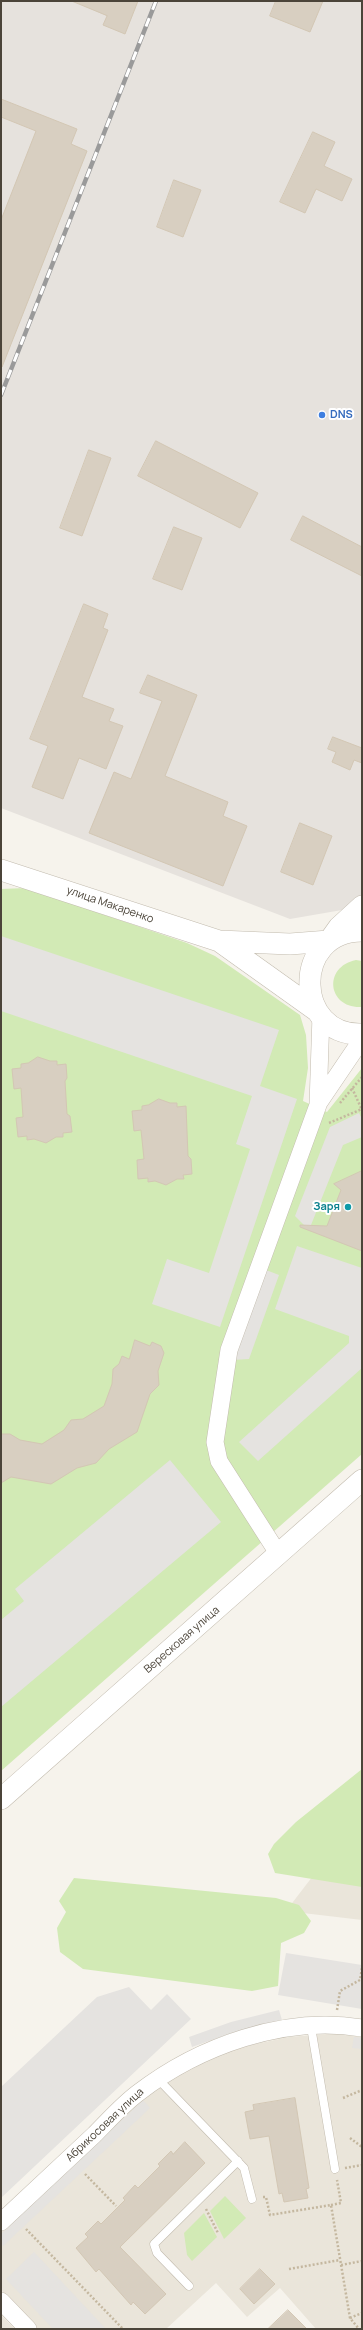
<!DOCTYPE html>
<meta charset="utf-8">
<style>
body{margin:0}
#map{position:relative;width:363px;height:2330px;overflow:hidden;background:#f6f3ec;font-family:Manrope,sans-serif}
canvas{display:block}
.frame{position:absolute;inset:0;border:2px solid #4b4439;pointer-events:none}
</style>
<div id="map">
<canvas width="363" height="2330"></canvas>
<div class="frame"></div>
</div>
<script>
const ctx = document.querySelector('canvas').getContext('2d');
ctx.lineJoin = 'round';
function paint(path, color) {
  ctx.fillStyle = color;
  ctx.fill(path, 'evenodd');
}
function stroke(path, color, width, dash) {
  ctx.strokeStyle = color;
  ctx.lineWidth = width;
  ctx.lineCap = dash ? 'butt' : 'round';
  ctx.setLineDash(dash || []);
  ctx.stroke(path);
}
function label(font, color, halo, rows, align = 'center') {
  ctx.font = font + ' Manrope,sans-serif';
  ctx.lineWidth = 4;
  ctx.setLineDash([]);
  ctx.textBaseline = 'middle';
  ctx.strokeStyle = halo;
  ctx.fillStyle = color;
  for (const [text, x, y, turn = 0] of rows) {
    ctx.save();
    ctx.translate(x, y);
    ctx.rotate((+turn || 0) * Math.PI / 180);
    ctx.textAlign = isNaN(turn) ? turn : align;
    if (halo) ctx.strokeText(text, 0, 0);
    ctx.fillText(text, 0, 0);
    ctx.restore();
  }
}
paint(new Path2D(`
 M 362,1812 L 362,1920 L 286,1911 Z
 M 339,2033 L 362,2037 L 362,2329 L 316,2329 L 280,2288 L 247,2317 L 216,2283 L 166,2329 L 38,2329 L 1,2290 L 1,2232 L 147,2094 L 187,2068 L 232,2049 L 289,2037 Z
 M 1,2315 L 15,2329 L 1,2329 Z`), '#eae5da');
paint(new Path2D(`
 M 1,1 L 362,1 L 362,894 L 342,910 L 290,919 L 1,808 Z`), '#e6e2dd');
paint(new Path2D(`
 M 26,888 L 187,943 L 215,956 L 300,1015 L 306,1035 L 308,1068 L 303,1101 L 327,1112 L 362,1068 L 362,1454 L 1,1771 L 1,889 Z
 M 356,960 L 362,961 L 362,1007 C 328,1009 322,967 356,960 Z
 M 362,1769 L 362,1887 L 275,1873 L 268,1854 L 274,1844 L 296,1822 Z
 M 74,1878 L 276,1898 L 299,1905 L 311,1921 L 304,1933 L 281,1943 L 278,1986 L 252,1991 L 83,1969 L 60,1952 L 57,1928 L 66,1912 L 59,1901 Z
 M 225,2196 L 246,2218 L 224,2239 L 210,2211 Z
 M 204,2213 L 217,2237 L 192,2261 L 187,2255 L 184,2233 Z`), '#d2eab5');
paint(new Path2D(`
 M 1,936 L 279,1030 L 260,1086 L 297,1099 L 220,1327 L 152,1304 L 167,1259 L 209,1273 L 250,1149 L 236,1144 L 252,1096 L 1,1011 Z
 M 359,1113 L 362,1119 L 362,1137 L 343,1145 L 309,1230 L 295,1216 L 330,1127 Z
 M 297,1246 L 362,1268 L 362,1368 L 258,1461 L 239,1442 L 349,1343 L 349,1336 L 275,1309 Z
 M 266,1270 L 279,1275 L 249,1359 L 233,1360 Z
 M 170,1460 L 221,1522 L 1,1707 L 1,1620 L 24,1601 L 15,1589 Z
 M 286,1953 L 362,1965 L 362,2009 L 278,1995 Z
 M 129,1987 L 151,2010 L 167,1994 L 191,2019 L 1,2198 L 1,2087 L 97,1997 Z
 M 279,2010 L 282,2020 L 235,2032 L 192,2047 L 189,2037 L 231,2022 Z
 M 354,2037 L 362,2038 L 362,2049 L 352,2048 Z
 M 143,2100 L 150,2108 L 3,2246 L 1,2244 L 1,2234 Z
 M 34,2252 L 106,2329 L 53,2329 L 6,2279 Z`), '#e5e3e0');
const building = new Path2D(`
 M 72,1 L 138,1 L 125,34 L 103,25 L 107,16 Z
 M 276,1 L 323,1 L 310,32 L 270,16 Z
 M 1,99 L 77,129 L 71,144 L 87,151 L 2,367 L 1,220 L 36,131 L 1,117 Z
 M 313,132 L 335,142 L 324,166 L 352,179 L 342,201 L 316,189 L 305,213 L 280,202 Z
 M 174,180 L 201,190 L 183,237 L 157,227 Z
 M 156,441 L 258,493 L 240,528 L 138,476 Z
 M 89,450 L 111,458 L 82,536 L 60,528 Z
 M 303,516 L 362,547 L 362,576 L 291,540 Z
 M 174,527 L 202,538 L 182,590 L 153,579 Z
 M 84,604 L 108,614 L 103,628 L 108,630 L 82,697 L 114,709 L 109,721 L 123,726 L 106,769 L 79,758 L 63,799 L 32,787 L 48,746 L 30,739 Z
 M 148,675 L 197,695 L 165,776 L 228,802 L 223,816 L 247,826 L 223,886 L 89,833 L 114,772 L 131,779 L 162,701 L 140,693 Z
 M 333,737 L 362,748 L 362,763 L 354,760 L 350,770 L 332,762 L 336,752 L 328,749 Z
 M 300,823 L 332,836 L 313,885 L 281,872 Z
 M 38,1057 L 50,1061 L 57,1061 L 57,1065 L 66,1064 L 67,1078 L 65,1081 L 67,1114 L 70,1116 L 72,1132 L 63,1133 L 63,1137 L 56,1137 L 46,1143 L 34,1139 L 27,1140 L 27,1136 L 18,1137 L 16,1118 L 23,1117 L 21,1088 L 14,1089 L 12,1069 L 21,1068 L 21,1064 L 28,1063 Z
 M 159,1099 L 170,1103 L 177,1103 L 177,1107 L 186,1106 L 188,1156 L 191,1159 L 192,1174 L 183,1175 L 184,1179 L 177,1179 L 166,1185 L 155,1181 L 148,1182 L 148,1178 L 138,1179 L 137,1160 L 144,1159 L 141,1130 L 134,1131 L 132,1111 L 142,1110 L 142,1106 L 148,1105 Z
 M 362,1171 L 362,1251 L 300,1227 L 300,1225 L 327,1226 L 341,1190 L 334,1184 Z
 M 135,1340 L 150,1346 L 152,1342 L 161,1346 L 164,1353 L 158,1371 L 159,1385 L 150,1394 L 137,1432 L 109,1449 L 96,1463 L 77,1468 L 51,1484 L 11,1477 L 1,1483 L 1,1434 L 10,1434 L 20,1440 L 42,1444 L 64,1430 L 71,1420 L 83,1419 L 104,1406 L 112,1384 L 113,1369 L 119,1364 L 122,1356 L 129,1359 Z
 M 295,2098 L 309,2188 L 306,2189 L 308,2198 L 284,2202 L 282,2193 L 279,2194 L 269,2136 L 250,2139 L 245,2112 L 254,2110 L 253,2105 Z
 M 185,2142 L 205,2163 L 120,2247 L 166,2294 L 145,2314 L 133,2302 L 131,2305 L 99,2269 L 96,2272 L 76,2248 L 88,2237 L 85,2234 L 98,2221 L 101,2224 L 125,2200 L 123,2198 L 135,2185 L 138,2188 L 160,2166 L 158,2164 L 171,2151 L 173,2154 Z
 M 260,2269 L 275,2284 L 254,2304 L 240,2289 Z
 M 288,2310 L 307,2329 L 268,2329 Z`);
paint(building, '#d8cfc1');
stroke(building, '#d3c7b4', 1);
const service = new Path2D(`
 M 311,2027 L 335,2169
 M 158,2079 L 244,2168 L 252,2199
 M 189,2286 L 157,2253 L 154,2244 L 238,2161`);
const minor = new Path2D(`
 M 318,1104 L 362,1039
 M 279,1555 L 219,1461 L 215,1442 L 229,1350 L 318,1105 L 321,1015
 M 1,2222 C 32,2193 63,2164 94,2135 C 108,2121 122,2105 138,2093 C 199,2046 285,2015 362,2028
 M 1,2301 L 28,2329`);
const tertiary = new Path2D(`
 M 1,870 L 219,941 L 290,944 L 329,941 L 339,927 L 362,906
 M 362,931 C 291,931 294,1037 362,1034
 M 219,941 L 317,1011
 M 1,1799 L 362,1480`);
stroke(service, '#c2bbae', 9);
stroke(minor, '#c2bbae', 18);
stroke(tertiary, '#c2bbae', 22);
stroke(new Path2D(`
 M 352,1088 L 362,1110
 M 340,1103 L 362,1077
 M 329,1123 L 362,1109
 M 337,2010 L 340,1991 L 360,1980 L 362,1968
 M 343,2098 L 362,2090
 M 350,2138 L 362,2147
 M 345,2168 L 362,2165
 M 85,2174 L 116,2206
 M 263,2197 L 266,2197 L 270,2215 L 331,2205 L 350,2318 L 359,2329
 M 331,2205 L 341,2203 L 337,2180
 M 206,2209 L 218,2233
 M 26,2229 L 123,2329
 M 341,2265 L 362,2261
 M 289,2269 L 340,2260
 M 350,2318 L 362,2313`), '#c4b79f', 2.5, [2, 2]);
stroke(service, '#fff', 8);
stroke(minor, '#fff', 17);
stroke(tertiary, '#fff', 21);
const rail = new Path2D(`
 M 1,395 L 156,1`);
stroke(rail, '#9a9a9a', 4.5);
stroke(rail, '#fff', 3, [9]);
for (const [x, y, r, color] of [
 [322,415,4,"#3f7fe0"],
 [348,1207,4,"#0f9aa8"]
]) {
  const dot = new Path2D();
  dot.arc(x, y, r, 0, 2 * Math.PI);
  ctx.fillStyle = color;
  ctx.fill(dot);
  stroke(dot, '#fff', 1.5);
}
label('bold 11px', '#366cbe', '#fff', [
 ["DNS",330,415]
], 'left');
label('11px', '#4b4439', '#fff', [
 ["улица Макаренко",110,905,19],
 ["Вересковая улица",182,1640,-41],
 ["Абрикосовая улица",105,2125,-43]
]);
label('bold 11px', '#0d838f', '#fff', [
 ["Заря",340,1207]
], 'right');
</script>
